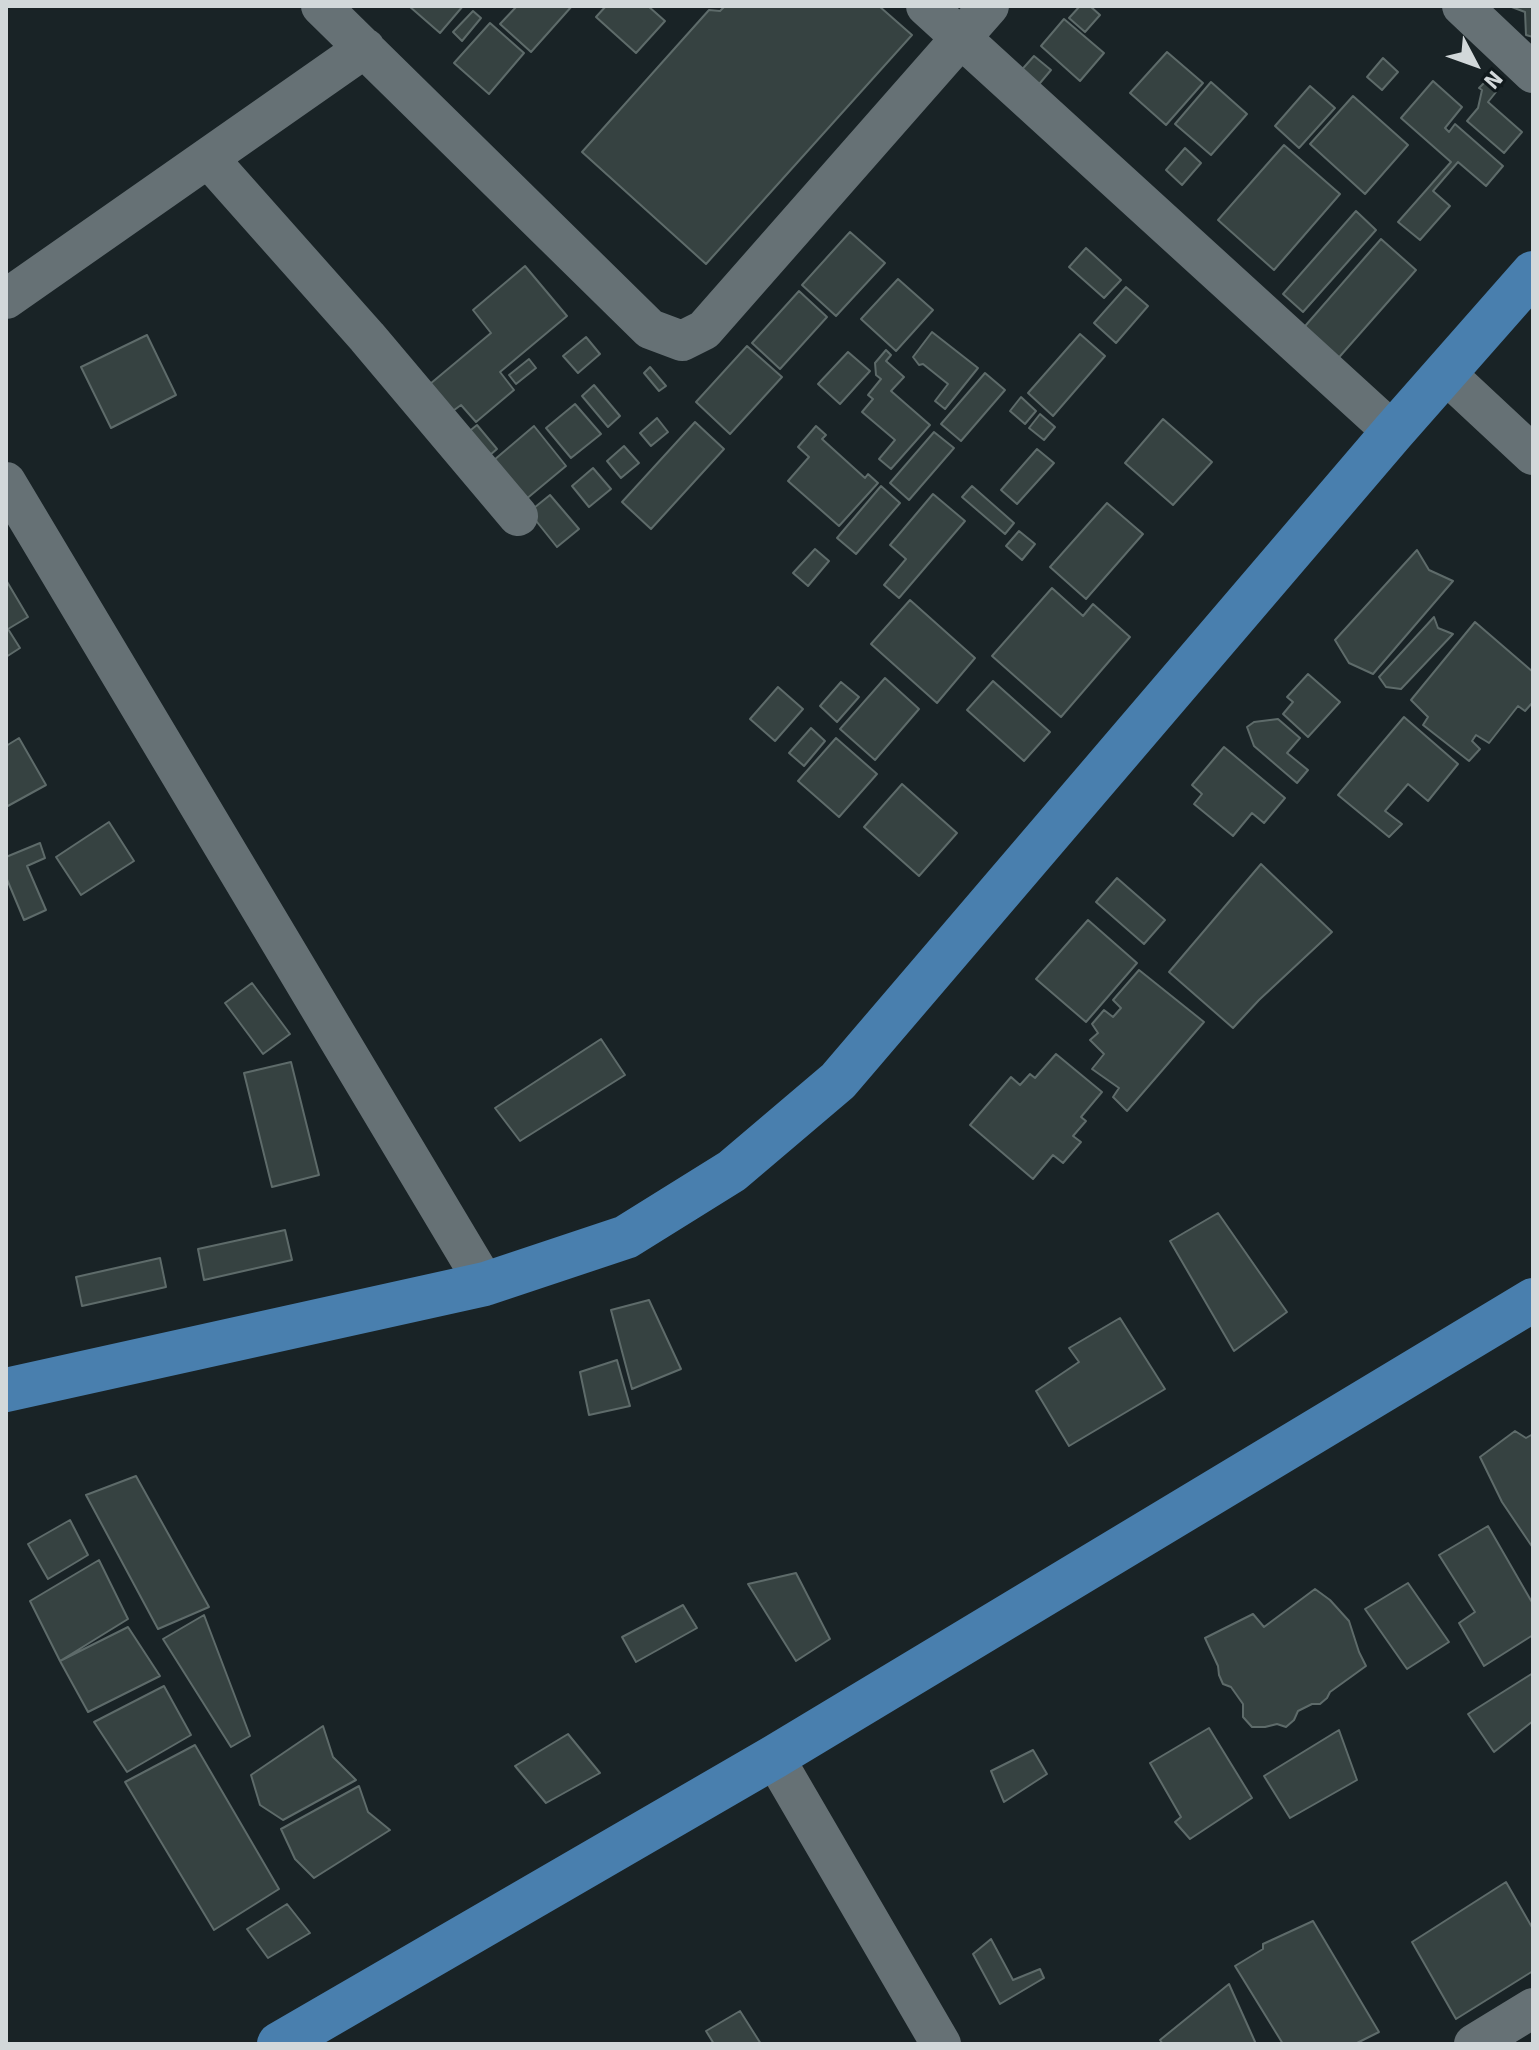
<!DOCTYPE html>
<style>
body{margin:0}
#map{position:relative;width:1539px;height:2050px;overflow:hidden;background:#192326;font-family:Signika,sans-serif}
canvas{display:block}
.frame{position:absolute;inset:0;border:8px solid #d2d8da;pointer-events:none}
.north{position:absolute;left:1435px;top:24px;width:80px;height:80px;-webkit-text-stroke:6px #10191c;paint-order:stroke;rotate:131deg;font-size:22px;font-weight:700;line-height:32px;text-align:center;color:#d2d8da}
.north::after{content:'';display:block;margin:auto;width:28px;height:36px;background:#d2d8da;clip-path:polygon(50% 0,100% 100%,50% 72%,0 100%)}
</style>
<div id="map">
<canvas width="1539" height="2050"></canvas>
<div class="frame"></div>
<div class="north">N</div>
</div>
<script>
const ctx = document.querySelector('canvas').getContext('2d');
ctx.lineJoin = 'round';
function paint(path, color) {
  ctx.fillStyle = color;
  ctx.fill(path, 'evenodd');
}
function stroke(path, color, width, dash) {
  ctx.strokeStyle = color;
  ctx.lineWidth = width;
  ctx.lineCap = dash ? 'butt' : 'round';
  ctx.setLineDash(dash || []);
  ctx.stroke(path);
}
const building = new Path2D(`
 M 409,6 L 463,6 L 440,33 Z
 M 517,6 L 572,6 L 531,52 L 500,24 Z
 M 606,6 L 648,6 L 665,21 L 636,53 L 596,17 Z
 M 725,6 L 879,6 L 912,35 L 706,264 L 582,152 L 709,10 L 720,11 Z
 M 1080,6 L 1090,6 L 1100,15 L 1085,32 L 1069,18 Z
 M 1509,6 L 1533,6 L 1533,37 L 1526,35 L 1525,12 Z
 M 473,11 L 481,18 L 462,41 L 453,32 Z
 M 1064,19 L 1104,53 L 1080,81 L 1041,46 Z
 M 490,23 L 524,53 L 489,94 L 454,63 Z
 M 1167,52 L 1203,83 L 1166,125 L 1130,93 Z
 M 1034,56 L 1051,70 L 1035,89 L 1018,74 Z
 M 1383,58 L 1398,72 L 1382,90 L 1367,77 Z
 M 1433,81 L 1462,107 L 1445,128 L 1449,132 L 1455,124 L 1503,166 L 1486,186 L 1458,162 L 1433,191 L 1450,206 L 1420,240 L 1398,222 L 1451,162 L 1401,118 Z
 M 1211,82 L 1247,114 L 1211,155 L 1175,124 Z
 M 1485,82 L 1496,92 L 1488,102 L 1522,132 L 1504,153 L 1467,121 L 1478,108 L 1482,90 L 1479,88 Z
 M 1310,86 L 1335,108 L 1299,148 L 1275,126 Z
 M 1353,96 L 1408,145 L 1365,194 L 1310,144 Z
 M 1284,145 L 1340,194 L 1274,270 L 1218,220 Z
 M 1185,148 L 1201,163 L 1182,185 L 1166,170 Z
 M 1356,211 L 1376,230 L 1303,312 L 1283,294 Z
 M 850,232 L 885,263 L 836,316 L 802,285 Z
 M 1381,239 L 1416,270 L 1334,363 L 1299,333 Z
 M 1086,248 L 1121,280 L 1104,298 L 1069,267 Z
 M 525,266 L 567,316 L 500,372 L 514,390 L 476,422 L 461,405 L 446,416 L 424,389 L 491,333 L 473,310 Z
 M 898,279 L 933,310 L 896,351 L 861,319 Z
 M 1126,287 L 1148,306 L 1116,343 L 1094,323 Z
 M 799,291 L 827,317 L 780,369 L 752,343 Z
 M 932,332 L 978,368 L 945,409 L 935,401 L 948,384 L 923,364 L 919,365 L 913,357 Z
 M 1080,334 L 1105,356 L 1053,416 L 1028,393 Z
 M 147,335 L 176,395 L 111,428 L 81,367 Z
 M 586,337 L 600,354 L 578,373 L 563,356 Z
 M 747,346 L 782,377 L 730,434 L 696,402 Z
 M 886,350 L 891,355 L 886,361 L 904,377 L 891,391 L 930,425 L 891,469 L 879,459 L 895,440 L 862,412 L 873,399 L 868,395 L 881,379 L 876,375 L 875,363 Z
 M 848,352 L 870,371 L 840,404 L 818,384 Z
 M 529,359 L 536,368 L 516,384 L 509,375 Z
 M 650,367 L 666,386 L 659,391 L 644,373 Z
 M 985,373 L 1005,390 L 961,441 L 941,424 Z
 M 594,385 L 620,416 L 608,427 L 582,396 Z
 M 1021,397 L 1036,411 L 1025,424 L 1010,411 Z
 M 575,404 L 601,434 L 571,458 L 546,428 Z
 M 1040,414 L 1055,427 L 1044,440 L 1029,428 Z
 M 657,418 L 668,432 L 651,446 L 640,433 Z
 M 1163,419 L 1212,462 L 1173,505 L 1125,463 Z
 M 695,422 L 724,449 L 651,529 L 622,502 Z
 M 477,425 L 497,449 L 483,461 L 462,437 Z
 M 534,426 L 566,466 L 519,505 L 487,466 Z
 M 816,426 L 826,435 L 822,439 L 865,478 L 868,474 L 878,483 L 839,526 L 788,481 L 809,457 L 798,447 Z
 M 934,432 L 954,448 L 909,500 L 890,483 Z
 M 624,446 L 639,463 L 621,478 L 607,461 Z
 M 1037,449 L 1054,463 L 1017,504 L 1001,490 Z
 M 593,468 L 611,489 L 589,507 L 572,486 Z
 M 881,486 L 900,503 L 856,554 L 837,538 Z
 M 972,486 L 1014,523 L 1005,534 L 962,497 Z
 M 933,494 L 965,521 L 899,598 L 884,585 L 906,559 L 890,545 Z
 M 550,495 L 579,529 L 557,547 L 529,512 Z
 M 1107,503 L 1143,534 L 1086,599 L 1050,567 Z
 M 1019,531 L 1035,544 L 1022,560 L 1006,546 Z
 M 815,549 L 829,561 L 808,586 L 793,573 Z
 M 1417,550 L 1429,570 L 1453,581 L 1373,674 L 1349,663 L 1335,640 Z
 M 6,580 L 28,617 L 8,629 L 20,648 L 6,657 Z
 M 1052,588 L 1083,616 L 1093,604 L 1130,637 L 1061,717 L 992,656 Z
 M 910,600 L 975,658 L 937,703 L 871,644 Z
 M 1434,617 L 1438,628 L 1453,634 L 1401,689 L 1386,687 L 1379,677 Z
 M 1475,622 L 1533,672 L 1533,702 L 1525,711 L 1518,706 L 1489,743 L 1476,735 L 1472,741 L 1480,749 L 1469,761 L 1423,725 L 1428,717 L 1411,700 Z
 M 1308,674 L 1340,702 L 1308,737 L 1283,714 L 1293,702 L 1287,697 Z
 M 885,678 L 919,709 L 875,760 L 840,729 Z
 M 993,681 L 1050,732 L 1024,761 L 967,710 Z
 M 841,682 L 859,697 L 837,722 L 820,706 Z
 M 778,687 L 803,709 L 775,741 L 750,719 Z
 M 1404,717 L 1458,764 L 1428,801 L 1408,784 L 1385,811 L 1402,824 L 1389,837 L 1338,795 Z
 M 1278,719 L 1300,738 L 1287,753 L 1308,770 L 1297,783 L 1254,746 L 1247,727 L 1254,722 Z
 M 811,728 L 825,741 L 804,766 L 789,753 Z
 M 19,738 L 46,785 L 6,807 L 6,746 Z
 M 836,738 L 877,774 L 839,817 L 798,781 Z
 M 1224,747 L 1285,798 L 1264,823 L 1252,813 L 1233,836 L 1194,804 L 1202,794 L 1192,785 Z
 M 902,784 L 957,833 L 919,876 L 864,827 Z
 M 109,822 L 134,861 L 81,895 L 56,857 Z
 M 40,843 L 45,858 L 27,866 L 46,910 L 24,920 L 6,877 L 6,857 Z
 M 1261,864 L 1332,932 L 1259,1000 L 1233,1028 L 1169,972 Z
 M 1117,878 L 1165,920 L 1144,944 L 1096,902 Z
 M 1088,920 L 1137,963 L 1086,1022 L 1036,979 Z
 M 1139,970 L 1204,1022 L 1127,1111 L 1113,1097 L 1119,1088 L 1092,1069 L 1104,1054 L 1090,1040 L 1098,1033 L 1092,1024 L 1104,1010 L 1113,1017 L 1121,1008 L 1113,1000 Z
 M 252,983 L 290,1034 L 263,1054 L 225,1003 Z
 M 601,1039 L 625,1075 L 520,1141 L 495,1108 Z
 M 1056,1054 L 1102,1092 L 1081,1117 L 1086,1121 L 1073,1136 L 1081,1142 L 1063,1163 L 1053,1155 L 1033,1179 L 970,1125 L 1011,1077 L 1020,1085 L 1030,1074 L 1035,1078 Z
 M 291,1062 L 319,1175 L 272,1187 L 244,1073 Z
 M 1218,1213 L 1287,1312 L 1234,1351 L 1170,1241 Z
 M 285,1230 L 292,1260 L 204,1280 L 198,1249 Z
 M 160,1258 L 166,1287 L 82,1306 L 76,1277 Z
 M 649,1300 L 681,1369 L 632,1389 L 611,1310 Z
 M 1120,1318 L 1165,1389 L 1069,1446 L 1036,1391 L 1079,1362 L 1069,1348 Z
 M 617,1360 L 630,1406 L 589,1415 L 580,1372 Z
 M 1515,1431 L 1526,1438 L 1533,1434 L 1533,1548 L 1502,1502 L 1480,1457 Z
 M 136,1476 L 209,1607 L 158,1629 L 86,1495 Z
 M 70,1520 L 88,1555 L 48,1579 L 28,1544 Z
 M 1488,1526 L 1533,1604 L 1533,1635 L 1484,1666 L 1459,1623 L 1475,1612 L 1439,1555 Z
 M 99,1560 L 128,1619 L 60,1661 L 30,1601 Z
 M 796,1573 L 830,1639 L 796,1661 L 748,1584 Z
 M 1408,1583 L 1449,1642 L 1407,1669 L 1365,1609 Z
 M 1315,1589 L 1330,1600 L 1349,1621 L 1359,1652 L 1366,1666 L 1330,1692 L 1327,1698 L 1320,1704 L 1312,1704 L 1298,1711 L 1294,1720 L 1286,1727 L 1277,1724 L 1265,1727 L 1252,1727 L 1243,1717 L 1243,1704 L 1231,1687 L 1223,1684 L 1219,1675 L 1218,1666 L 1205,1638 L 1253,1614 L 1264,1627 Z
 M 683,1605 L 697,1628 L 636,1662 L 622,1637 Z
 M 204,1615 L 250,1736 L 231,1747 L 163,1639 Z
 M 128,1627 L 160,1676 L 88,1712 L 60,1661 Z
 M 1533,1673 L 1533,1721 L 1494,1752 L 1468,1714 Z
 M 164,1686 L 191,1735 L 127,1772 L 94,1722 Z
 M 323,1726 L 333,1757 L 356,1780 L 283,1820 L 260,1805 L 251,1775 Z
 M 1209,1728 L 1252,1798 L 1190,1839 L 1175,1822 L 1181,1817 L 1150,1763 Z
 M 1339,1730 L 1357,1780 L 1290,1818 L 1264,1776 Z
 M 568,1734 L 600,1773 L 546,1803 L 515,1766 Z
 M 195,1745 L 279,1889 L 214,1930 L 125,1782 Z
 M 1033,1750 L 1047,1774 L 1004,1802 L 991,1771 Z
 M 359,1786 L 368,1812 L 390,1830 L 314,1878 L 295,1859 L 281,1829 Z
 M 1506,1882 L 1533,1929 L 1533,1971 L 1456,2019 L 1412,1942 Z
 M 287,1904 L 310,1933 L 268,1958 L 247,1929 Z
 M 1313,1921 L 1379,2032 L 1355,2044 L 1283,2044 L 1235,1966 L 1263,1949 L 1263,1944 Z
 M 991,1939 L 1013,1980 L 1040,1969 L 1044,1978 L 1000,2004 L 973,1954 Z
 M 1229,1984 L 1256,2044 L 1163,2044 L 1160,2040 Z
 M 740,2011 L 761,2044 L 714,2044 L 706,2031 Z`);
paint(building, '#364241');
stroke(building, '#5e6b6a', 2);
stroke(new Path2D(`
 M 321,6 L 650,329 L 682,341 L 704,330 L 989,6
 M 926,6 L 1393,432
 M 1462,6 L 1533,73
 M 208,158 L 367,337 L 518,516
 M 6,299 L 365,48
 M 1445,373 L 1533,455
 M 6,482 L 485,1284
 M 774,1757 L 941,2044
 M 1474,2044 L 1533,2008`), '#667175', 40);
stroke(new Path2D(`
 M 6,1390 L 485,1284 L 626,1237 L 732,1171 L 838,1081 L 1393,432 L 1533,273
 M 279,2044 L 774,1757 L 1533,1300`), '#497fae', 44);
</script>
